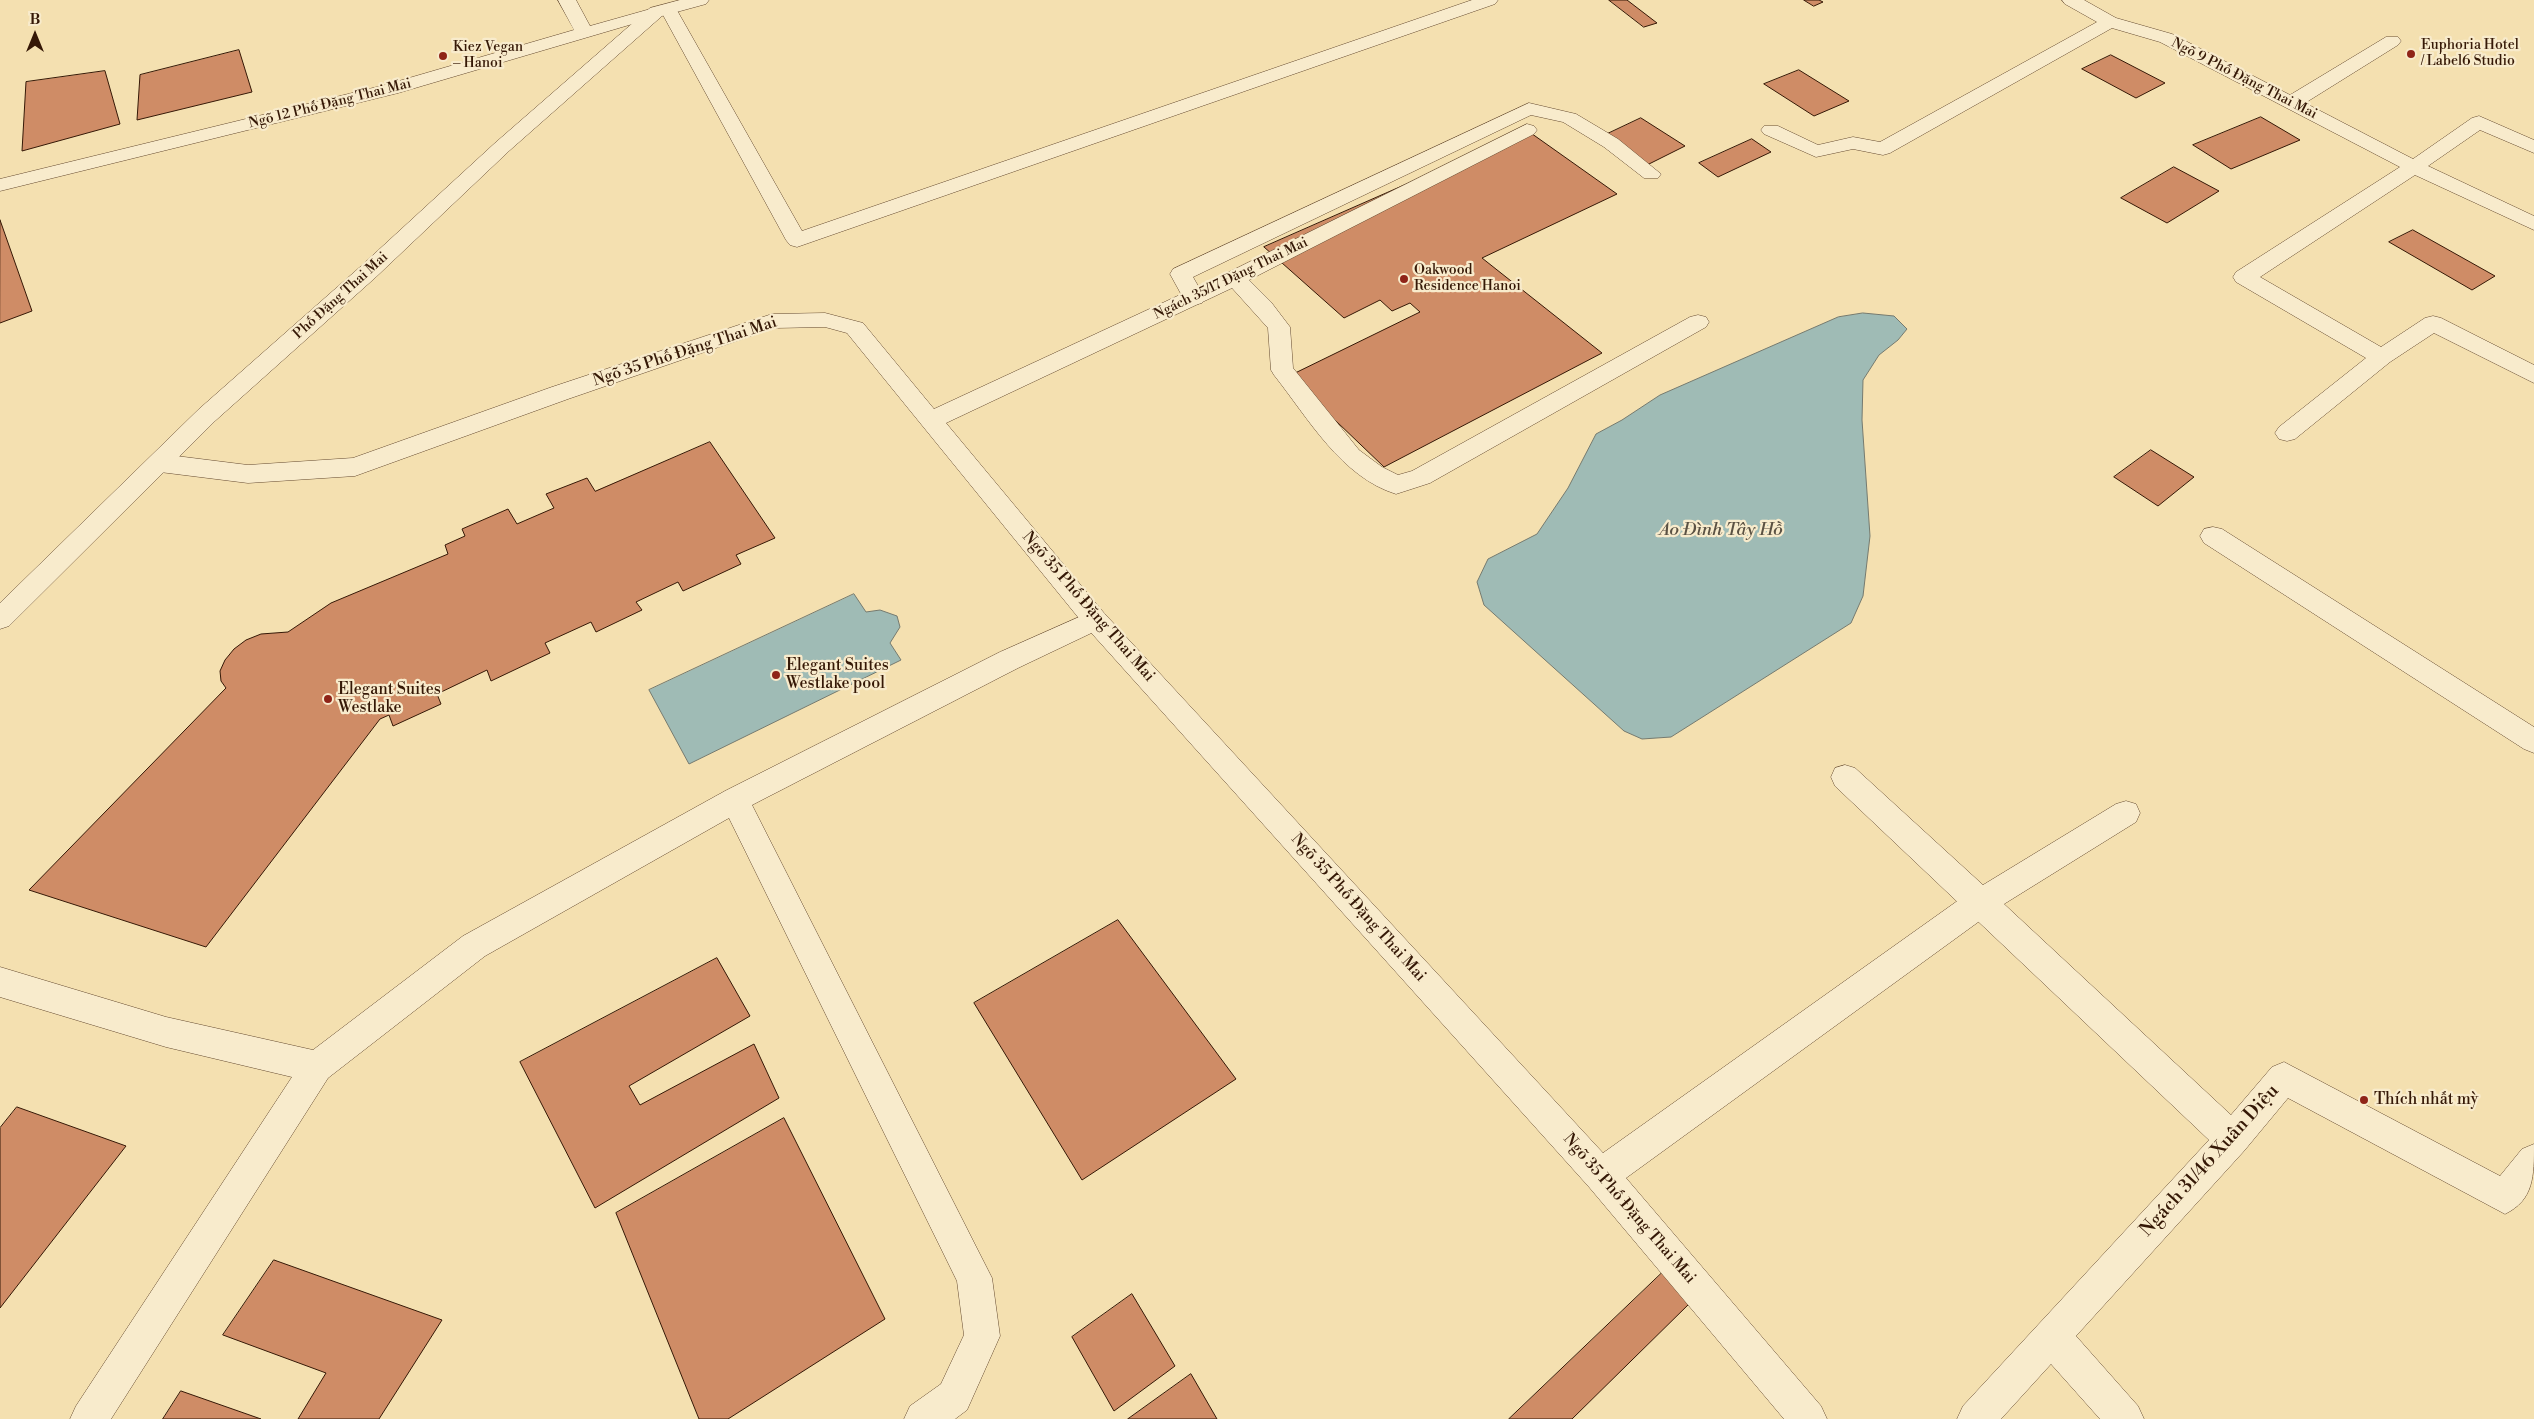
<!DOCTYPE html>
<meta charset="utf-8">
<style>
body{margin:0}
#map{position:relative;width:2534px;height:1419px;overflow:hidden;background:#f4e0b0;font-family:"Libre Bodoni",serif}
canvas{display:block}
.north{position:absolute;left:10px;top:10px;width:50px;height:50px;-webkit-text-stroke:4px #f8ebcc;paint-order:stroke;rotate:0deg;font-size:14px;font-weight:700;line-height:20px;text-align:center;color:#351806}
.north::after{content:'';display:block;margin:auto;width:18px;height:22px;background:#351806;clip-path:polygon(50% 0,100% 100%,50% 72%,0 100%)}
</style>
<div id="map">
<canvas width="2534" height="1419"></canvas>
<div class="north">B</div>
</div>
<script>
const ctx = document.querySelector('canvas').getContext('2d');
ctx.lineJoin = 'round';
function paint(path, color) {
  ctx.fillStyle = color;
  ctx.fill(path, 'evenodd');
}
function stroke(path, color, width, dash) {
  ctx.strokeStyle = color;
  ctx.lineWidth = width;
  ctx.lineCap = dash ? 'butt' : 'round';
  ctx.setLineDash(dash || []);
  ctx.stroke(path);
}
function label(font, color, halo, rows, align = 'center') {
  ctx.font = font + ' "Libre Bodoni",serif';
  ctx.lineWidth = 4.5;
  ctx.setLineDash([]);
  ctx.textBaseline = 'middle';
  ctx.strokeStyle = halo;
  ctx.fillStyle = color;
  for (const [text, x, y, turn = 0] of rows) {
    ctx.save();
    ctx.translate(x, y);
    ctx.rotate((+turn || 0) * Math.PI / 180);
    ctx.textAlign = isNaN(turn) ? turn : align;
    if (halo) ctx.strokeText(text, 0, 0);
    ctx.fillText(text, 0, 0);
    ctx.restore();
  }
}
const water = new Path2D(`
 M 1863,313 L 1894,316 L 1907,329 L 1898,340 L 1879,355 L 1863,380 L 1862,420 L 1870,536 L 1863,596 L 1851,623 L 1671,737 L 1642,739 L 1624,731 L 1484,605 L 1477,582 L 1488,559 L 1537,534 L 1568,488 L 1596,434 L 1622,420 L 1660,395 L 1838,317 Z
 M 854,594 L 866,612 L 880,610 L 897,616 L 900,627 L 890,643 L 901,660 L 689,764 L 649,690 Z`);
paint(water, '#9fbbb5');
stroke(water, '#757a6f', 1);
const building = new Path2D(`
 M 1609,0 L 1627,0 L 1657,23 L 1644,27 Z
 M 1804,0 L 1819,0 L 1823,2 L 1814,6 Z
 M 239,50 L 252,92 L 137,120 L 140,75 Z
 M 2111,55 L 2165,83 L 2136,98 L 2082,69 Z
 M 1799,70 L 1849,101 L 1814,116 L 1764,84 Z
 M 105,71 L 120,124 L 22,151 L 26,82 Z
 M 2261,117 L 2300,140 L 2231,169 L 2193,145 Z
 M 1641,118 L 1685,146 L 1647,165 L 1603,136 Z
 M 1528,131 L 1617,194 L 1482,258 L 1602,353 L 1384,467 L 1289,376 L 1420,312 L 1410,303 L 1392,311 L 1380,300 L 1344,318 L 1264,247 Z
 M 1752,139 L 1771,152 L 1718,177 L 1699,163 Z
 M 2174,167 L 2219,191 L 2167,223 L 2121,198 Z
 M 0,220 L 32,311 L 0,323 Z
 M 2413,230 L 2495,276 L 2472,290 L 2389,242 Z
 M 710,442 L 775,538 L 736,555 L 741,564 L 683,591 L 678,582 L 636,602 L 642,610 L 596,632 L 591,622 L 545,643 L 550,653 L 491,681 L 487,670 L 437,694 L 441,704 L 393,726 L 389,715 L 380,719 L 206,947 L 29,890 L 226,688 L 221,681 L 220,671 L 225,660 L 234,649 L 246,640 L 261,634 L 288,632 L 331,603 L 448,554 L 445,545 L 465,536 L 462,529 L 508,509 L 517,524 L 554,508 L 546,494 L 587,478 L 595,491 Z
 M 2151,450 L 2194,477 L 2158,506 L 2114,477 Z
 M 1118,920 L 1236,1079 L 1082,1180 L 974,1003 Z
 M 717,958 L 750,1016 L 629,1086 L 640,1105 L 754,1044 L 779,1098 L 595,1208 L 520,1062 Z
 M 17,1107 L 126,1146 L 0,1308 L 0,1128 Z
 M 784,1118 L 885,1319 L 728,1419 L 699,1419 L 616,1213 Z
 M 274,1260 L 442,1320 L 379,1419 L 298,1419 L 326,1373 L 223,1335 Z
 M 1662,1273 L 1690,1303 L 1572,1419 L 1509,1419 Z
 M 1132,1294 L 1175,1366 L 1114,1411 L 1072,1337 Z
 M 1191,1374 L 1217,1419 L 1128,1419 Z
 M 181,1391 L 261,1419 L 163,1419 Z`);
paint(building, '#cf8c66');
stroke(building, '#351806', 1);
const service = new Path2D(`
 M 2062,0 L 2084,0 L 2116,18 L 2172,34 L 2290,95 L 2386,37 L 2398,37 L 2401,41 L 2398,45 L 2305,103 L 2413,159 L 2472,118 L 2479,116 L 2534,140 L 2534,153 L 2480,130 L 2428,166 L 2534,216 L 2534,230 L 2415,175 L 2260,277 L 2381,347 L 2425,318 L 2433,316 L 2441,318 L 2534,365 L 2534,383 L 2434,333 L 2390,362 L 2295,439 L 2287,441 L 2279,439 L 2275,433 L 2279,427 L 2366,358 L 2236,282 L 2233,277 L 2236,272 L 2400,167 L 2160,42 L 2112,28 L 1890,153 L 1883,155 L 1853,149 L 1816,157 L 1764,134 L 1761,130 L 1764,126 L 1778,126 L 1818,145 L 1853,137 L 1880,142 L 2097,22 L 2065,4 Z
 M 1529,103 L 1576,114 L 1618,139 L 1661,174 L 1658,178 L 1644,178 L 1604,147 L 1563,122 L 1531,115 L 1193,277 L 1205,298 L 1202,303 L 1194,305 L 1186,303 L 1170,274 L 1173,269 Z
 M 2213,527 L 2222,529 L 2534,727 L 2534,753 L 2524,749 L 2204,543 L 2200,536 L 2204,529 Z
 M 1095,610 L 1104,613 L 1108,620 L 1104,627 L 1018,668 L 752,805 L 992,1278 L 1000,1336 L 967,1410 L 955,1419 L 904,1419 L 910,1406 L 941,1384 L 964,1335 L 957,1281 L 729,818 L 485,956 L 328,1078 L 111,1419 L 70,1419 L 76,1406 L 292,1077 L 166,1047 L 0,997 L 0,967 L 166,1017 L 313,1050 L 463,936 L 725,791 L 1000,652 Z
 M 1845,765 L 1855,768 L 1983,885 L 2116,804 L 2126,801 L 2136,804 L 2140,813 L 2136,822 L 2004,904 L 2231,1115 L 2272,1067 L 2284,1062 L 2500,1176 L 2522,1149 L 2534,1144 C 2534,1176 2534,1200 2505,1214 L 2288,1098 L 2244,1151 L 2076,1336 L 2138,1406 L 2144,1419 L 2100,1419 L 2051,1364 L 2001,1419 L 1957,1419 L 1963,1406 L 2209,1140 L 1835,786 L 1831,777 L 1835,768 Z`);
const minor = new Path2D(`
 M 558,0 L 576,0 L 590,26 L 668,4 L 674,5 L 802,231 L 1472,0 L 1498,0 L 1495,4 L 797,247 L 790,245 L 786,240 L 663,15 L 398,93 L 0,191 L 0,179 L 385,85 L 574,30 Z
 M 1527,124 L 1534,126 L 1537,130 L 1534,134 L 1249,280 L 1271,302 L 1290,327 L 1293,368 L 1359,450 L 1382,467 L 1398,475 L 1412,471 L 1690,317 L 1698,315 L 1706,317 L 1709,322 L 1706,327 L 1430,483 L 1396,494 C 1341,477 1308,418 1274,375 L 1271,370 L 1268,328 L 1232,288 L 946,423 L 1104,613 L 1603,1153 L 1970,892 L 1981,888 L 1992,892 L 1996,902 L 1992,912 L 1626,1178 L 1821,1406 L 1827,1419 L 1784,1419 L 1589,1187 L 1086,627 L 847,333 L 825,327 L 774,328 L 568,399 L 355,476 L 248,483 L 160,472 L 151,469 L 148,463 L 151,457 L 160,454 L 248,465 L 353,458 L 552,387 L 772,314 L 825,313 L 863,323 L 934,409 L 1227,273 Z`);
const tertiary = new Path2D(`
 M 680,0 L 709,0 L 706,4 L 662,16 L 509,151 L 376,277 L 215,421 L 9,626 L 0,629 L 0,603 L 199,409 L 360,267 L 495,143 L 650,8 Z`);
stroke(service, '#654a30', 1);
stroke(minor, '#654a30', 1);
stroke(tertiary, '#654a30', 1);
paint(service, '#f8ebcc');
paint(minor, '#f8ebcc');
paint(tertiary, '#f8ebcc');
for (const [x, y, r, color] of [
 [2411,54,5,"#8f2418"],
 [443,56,5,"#8f2418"],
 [1404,279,5,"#8f2418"],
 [776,675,5,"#8f2418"],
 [328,699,5,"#8f2418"],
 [2364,1100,5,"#8f2418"]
]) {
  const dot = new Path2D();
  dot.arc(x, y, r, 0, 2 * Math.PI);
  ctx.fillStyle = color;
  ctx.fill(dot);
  stroke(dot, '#f8ebcc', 2);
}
label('14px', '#351806', '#f8ebcc', [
 ["Euphoria Hotel",2421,46],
 ["/ Label6 Studio",2421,62],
 ["Kiez Vegan",453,48],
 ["– Hanoi",453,64],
 ["Oakwood",1414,271],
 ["Residence Hanoi",1414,287]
], 'left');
label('14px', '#351806', '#f8ebcc', [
 ["Ngõ 9 Phố Đặng Thai Mai",2244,79,27],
 ["Ngõ 12 Phố Đặng Thai Mai",330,104,-14],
 ["Ngách 35/17 Đặng Thai Mai",1231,279,-26],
 ["Phố Đặng Thai Mai",341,296,-42]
]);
label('16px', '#351806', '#f8ebcc', [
 ["Ngõ 35 Phố Đặng Thai Mai",685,352,-18],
 ["Ngõ 35 Phố Đặng Thai Mai",1088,607,49],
 ["Ngõ 35 Phố Đặng Thai Mai",1358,908,48],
 ["Ngõ 35 Phố Đặng Thai Mai",1629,1209,49]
]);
label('16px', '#351806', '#f8ebcc', [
 ["Elegant Suites",786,666],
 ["Westlake pool",786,684],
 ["Elegant Suites",338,690],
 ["Westlake",338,708],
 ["Thích nhất mỳ",2374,1100]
], 'left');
label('italic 18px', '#5a5143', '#f8ebcc', [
 ["Ao Đình Tây Hồ",1721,531]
]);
label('19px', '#351806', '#f8ebcc', [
 ["Ngách 31/46 Xuân Diệu",2210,1161,-48]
]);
</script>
